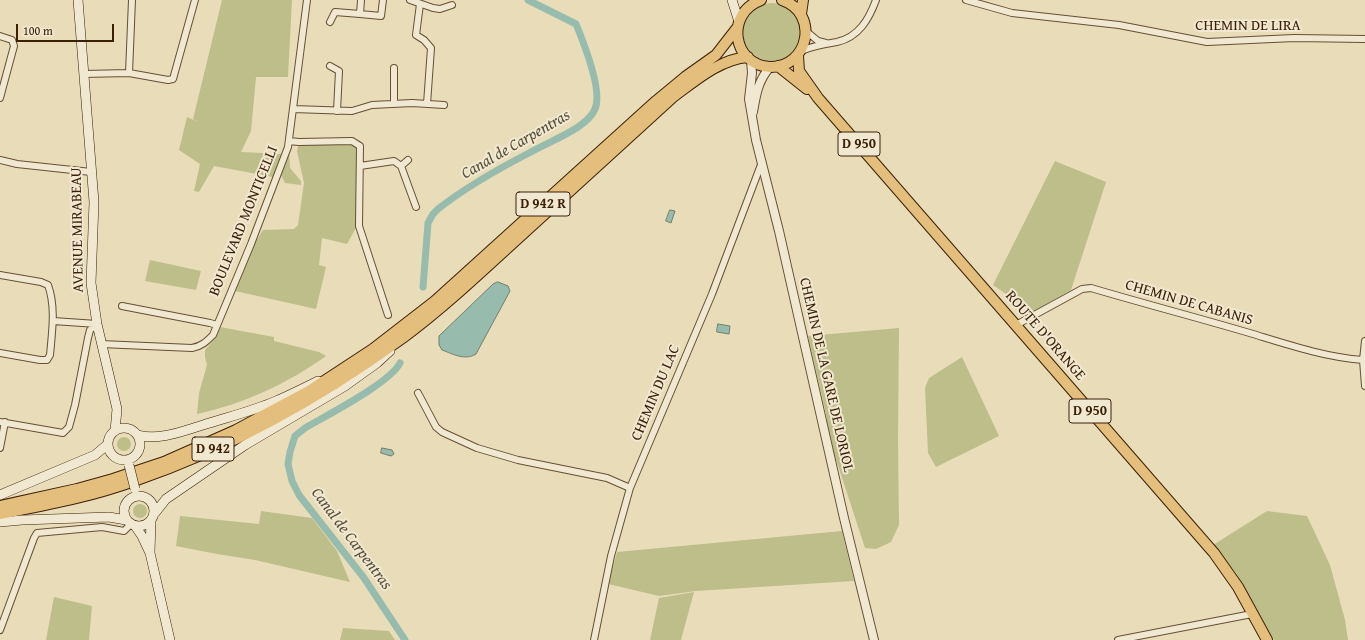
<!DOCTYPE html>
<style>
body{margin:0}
#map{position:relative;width:1365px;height:640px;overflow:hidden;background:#e9dcb9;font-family:"Gentium Book Plus",serif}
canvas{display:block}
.scale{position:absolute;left:16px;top:24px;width:98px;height:18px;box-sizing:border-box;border:2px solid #3b2006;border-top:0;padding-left:5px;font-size:12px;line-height:14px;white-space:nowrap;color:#3b2006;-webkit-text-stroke:3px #f1e8d2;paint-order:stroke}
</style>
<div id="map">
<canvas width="1365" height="640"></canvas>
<div class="scale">100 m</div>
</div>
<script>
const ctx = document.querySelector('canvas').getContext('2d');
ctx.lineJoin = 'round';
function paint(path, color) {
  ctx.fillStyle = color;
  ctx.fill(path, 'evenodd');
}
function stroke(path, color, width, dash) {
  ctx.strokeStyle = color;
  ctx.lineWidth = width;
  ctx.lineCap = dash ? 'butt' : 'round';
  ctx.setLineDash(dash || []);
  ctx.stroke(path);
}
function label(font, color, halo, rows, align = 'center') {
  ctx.font = font + ' "Gentium Book Plus",serif';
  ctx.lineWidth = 4;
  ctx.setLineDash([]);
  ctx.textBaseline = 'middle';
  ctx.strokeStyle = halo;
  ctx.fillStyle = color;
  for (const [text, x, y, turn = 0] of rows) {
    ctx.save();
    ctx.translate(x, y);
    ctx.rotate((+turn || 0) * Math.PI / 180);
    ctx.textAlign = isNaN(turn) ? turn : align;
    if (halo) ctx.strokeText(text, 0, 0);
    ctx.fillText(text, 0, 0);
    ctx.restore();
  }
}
paint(new Path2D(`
 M 222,0 L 292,0 L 288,77 L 256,77 L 251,131 L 241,152 L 282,154 L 273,177 L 214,166 L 199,192 L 194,191 L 200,164 L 179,150 L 187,117 L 198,122 L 193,119 Z
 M743 32a29 29 0 1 1 58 0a29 29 0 1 1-58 0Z
 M 352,143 L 358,146 L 357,226 L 347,244 L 322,238 L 319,265 L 326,267 L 316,309 L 235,291 L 254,245 L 263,230 L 294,229 L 298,225 L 304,183 L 297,151 L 299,144 Z
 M 289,151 L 290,168 L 301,181 L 301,185 L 285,183 L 280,173 Z
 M 1055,161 L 1106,182 L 1071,290 L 1032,312 L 993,285 Z
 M 150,260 L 201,271 L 196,290 L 145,281 Z
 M 220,327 L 274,337 L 274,341 L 319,352 L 326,356 C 287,384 243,404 197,414 L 199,393 L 207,365 L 205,357 L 205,350 L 216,337 Z
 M 899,328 L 898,439 L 899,525 L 891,542 L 876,549 L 865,548 L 829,438 L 826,414 L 808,336 Z
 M 962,357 L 999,436 L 936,467 L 928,453 L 925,388 L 929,378 Z
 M117 444a7 7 0 1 1 14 0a7 7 0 1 1-14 0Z
 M133 511a7 7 0 1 1 14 0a7 7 0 1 1-14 0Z
 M 261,511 L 312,518 L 337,551 L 350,582 L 255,560 L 217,554 L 176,546 L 180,516 L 259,524 Z
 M 1267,511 L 1307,516 L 1330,565 L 1345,620 L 1348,640 L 1274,640 L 1236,573 L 1213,545 Z
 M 842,531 L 854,581 L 696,591 L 659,596 L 608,584 L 617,552 Z
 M 694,592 L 681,640 L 650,640 L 659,598 Z
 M 54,597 L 92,606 L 89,640 L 46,640 Z
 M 343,628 L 389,631 L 395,640 L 340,640 Z`), '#bebe8a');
const water = new Path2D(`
 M 670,210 L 675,211 L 671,223 L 666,221 Z
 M 498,282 L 508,286 L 510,291 L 476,354 C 465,361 453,354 442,350 L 439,345 L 439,336 L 493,284 Z
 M 718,324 L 730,326 L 729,334 L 717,332 Z
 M 382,448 L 392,450 L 394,454 L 391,456 L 381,453 Z`);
paint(water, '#97bcad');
stroke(water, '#727e6a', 1);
stroke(new Path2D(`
 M 423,287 L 428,223 L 433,214 L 438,209 C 466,187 498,169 529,153 C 545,144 563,137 578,127 C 584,123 592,116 595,109 C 603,91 583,41 576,24 L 528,0
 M 400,363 C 390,383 327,415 305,428 L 295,436 L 290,452 L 288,464 L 292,481 L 299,495 L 364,578 L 405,640`), '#97bcad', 7);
const minor = new Path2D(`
 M 361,0 L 360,14 L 381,16 L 383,0
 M 410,0 L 433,8 L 440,9 L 452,5
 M 966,0 L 1012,13 L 1119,25 L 1207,42 L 1294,38 L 1365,39
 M 420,4 L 416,35 L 424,40 L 431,48 L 427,104
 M 330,22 L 335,12 L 360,14
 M 806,31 L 818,41 L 826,43
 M 0,36 L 12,40 L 14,46 L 0,98
 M 801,51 C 812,46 825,44 837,42 C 859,37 869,19 876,0
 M 330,66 L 339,71 L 337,111
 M 129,73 L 132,0
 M 83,74 L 129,73 L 168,80 L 173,79 L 195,0
 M 394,104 L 394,68
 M 293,109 L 352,111 L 372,105 L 412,103 L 444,105
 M 289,141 L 299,142 L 352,141 L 360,146 L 359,226 L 388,315
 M 0,160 L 17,164 L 91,172
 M 360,166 L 394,161 L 401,166 L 416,207
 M 401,166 L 408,160
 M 0,275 L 41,282 L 48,285 C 56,307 52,332 50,355 L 47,360 L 40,360 L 0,353
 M 122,306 L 210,323 L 217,325
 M 53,321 L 97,324
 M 1016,325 L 1082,289 L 1091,288 C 1145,304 1199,318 1253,334 C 1289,345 1325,357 1363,360 L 1365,386
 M 101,344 L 192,348 C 202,346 206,342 213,335 L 251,244 L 288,147 L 307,0
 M 1363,360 L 1365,341
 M 418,393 L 436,427 L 442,432 L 477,448 L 518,460 L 607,478 L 630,488
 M 0,422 L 63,433 L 69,427 L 75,405 L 88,338 L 90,330 L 97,324
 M 0,448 L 5,422
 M 0,630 L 34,538 L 37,533 L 102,527 L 124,531 L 131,524
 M 594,640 L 611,556 L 630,488 L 712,294 L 762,162
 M 1118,640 L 1252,614`);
const tertiary = new Path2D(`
 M 751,60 L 752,73 L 749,99 L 756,140 L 779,231 L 844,518 L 874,640
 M 753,112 C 756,94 758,81 770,67`);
const secondary = new Path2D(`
 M 78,0 L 94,202 L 91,283 L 97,324 L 117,409 L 115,431
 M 732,0 L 739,22
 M108 444a16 16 0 1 1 32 0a16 16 0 1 1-32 0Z
 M 138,435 C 159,441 183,431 203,425 C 228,417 253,411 276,401 C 290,395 304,388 318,381
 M 0,495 L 95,455 L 108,444
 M124 511a15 15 0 1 1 30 0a15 15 0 1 1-30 0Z
 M 155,513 L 166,499 L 245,445 L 345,386 L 377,363 L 390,351
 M 0,522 L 22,520 L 109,517 L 126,520
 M 135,526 L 142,536 L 150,553 L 170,640
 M 150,552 L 151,521`);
const primary = new Path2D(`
 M 761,0 C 725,13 732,65 770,67 C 809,68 820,13 782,0
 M 801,14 L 803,0
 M 798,55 L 799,71 L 818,98 L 1214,553 L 1238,587 L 1267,640
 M 778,66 L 807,89
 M 0,506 L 77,489 L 113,479 L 164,462 L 236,430 L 309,391 L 373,349 L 435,301 L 656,101 L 685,77 L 716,55 L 737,28
 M 0,514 C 45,505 90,497 134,481 C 231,448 322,397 404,337 C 443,308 479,274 514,242 C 567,193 620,145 673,97 C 695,81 720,59 748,57`);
stroke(minor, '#664f33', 8);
stroke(tertiary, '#664f33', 10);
stroke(secondary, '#3b2006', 10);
stroke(primary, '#3b2006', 12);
stroke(minor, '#f1e8d2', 6);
stroke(tertiary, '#f1e8d2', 8);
stroke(secondary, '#f1e8d2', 9);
stroke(primary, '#e4be7c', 10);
const secondaryBridge = new Path2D(`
 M 129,465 L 135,489`);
stroke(secondaryBridge, '#3b2006', 10, []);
stroke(secondaryBridge, '#f1e8d2', 9);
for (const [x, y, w] of [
 [859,144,42],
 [543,204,54],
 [1090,411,42],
 [213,449,42]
]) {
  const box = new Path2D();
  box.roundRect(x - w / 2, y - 12, w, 24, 3);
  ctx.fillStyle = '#f1e8d2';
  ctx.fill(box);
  stroke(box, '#3b2006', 1);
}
label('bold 14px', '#3b2006', null, [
 ["D 950",859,144],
 ["D 942 R",543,204],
 ["D 950",1090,411],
 ["D 942",213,449]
]);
label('15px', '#3b2006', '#f1e8d2', [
 ["CHEMIN DE LIRA",1248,26],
 ["BOULEVARD MONTICELLI",244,221,-68],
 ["AVENUE MIRABEAU",78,230,-91],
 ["CHEMIN DE CABANIS",1189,303,16],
 ["ROUTE D'ORANGE",1045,336,49],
 ["CHEMIN DE LA GARE DE LORIOL",826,375,77],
 ["CHEMIN DU LAC",656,393,-67]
]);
label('italic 16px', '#574f38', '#f1e8d2', [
 ["Canal de Carpentras",516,145,-30],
 ["Canal de Carpentras",351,539,53]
]);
</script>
